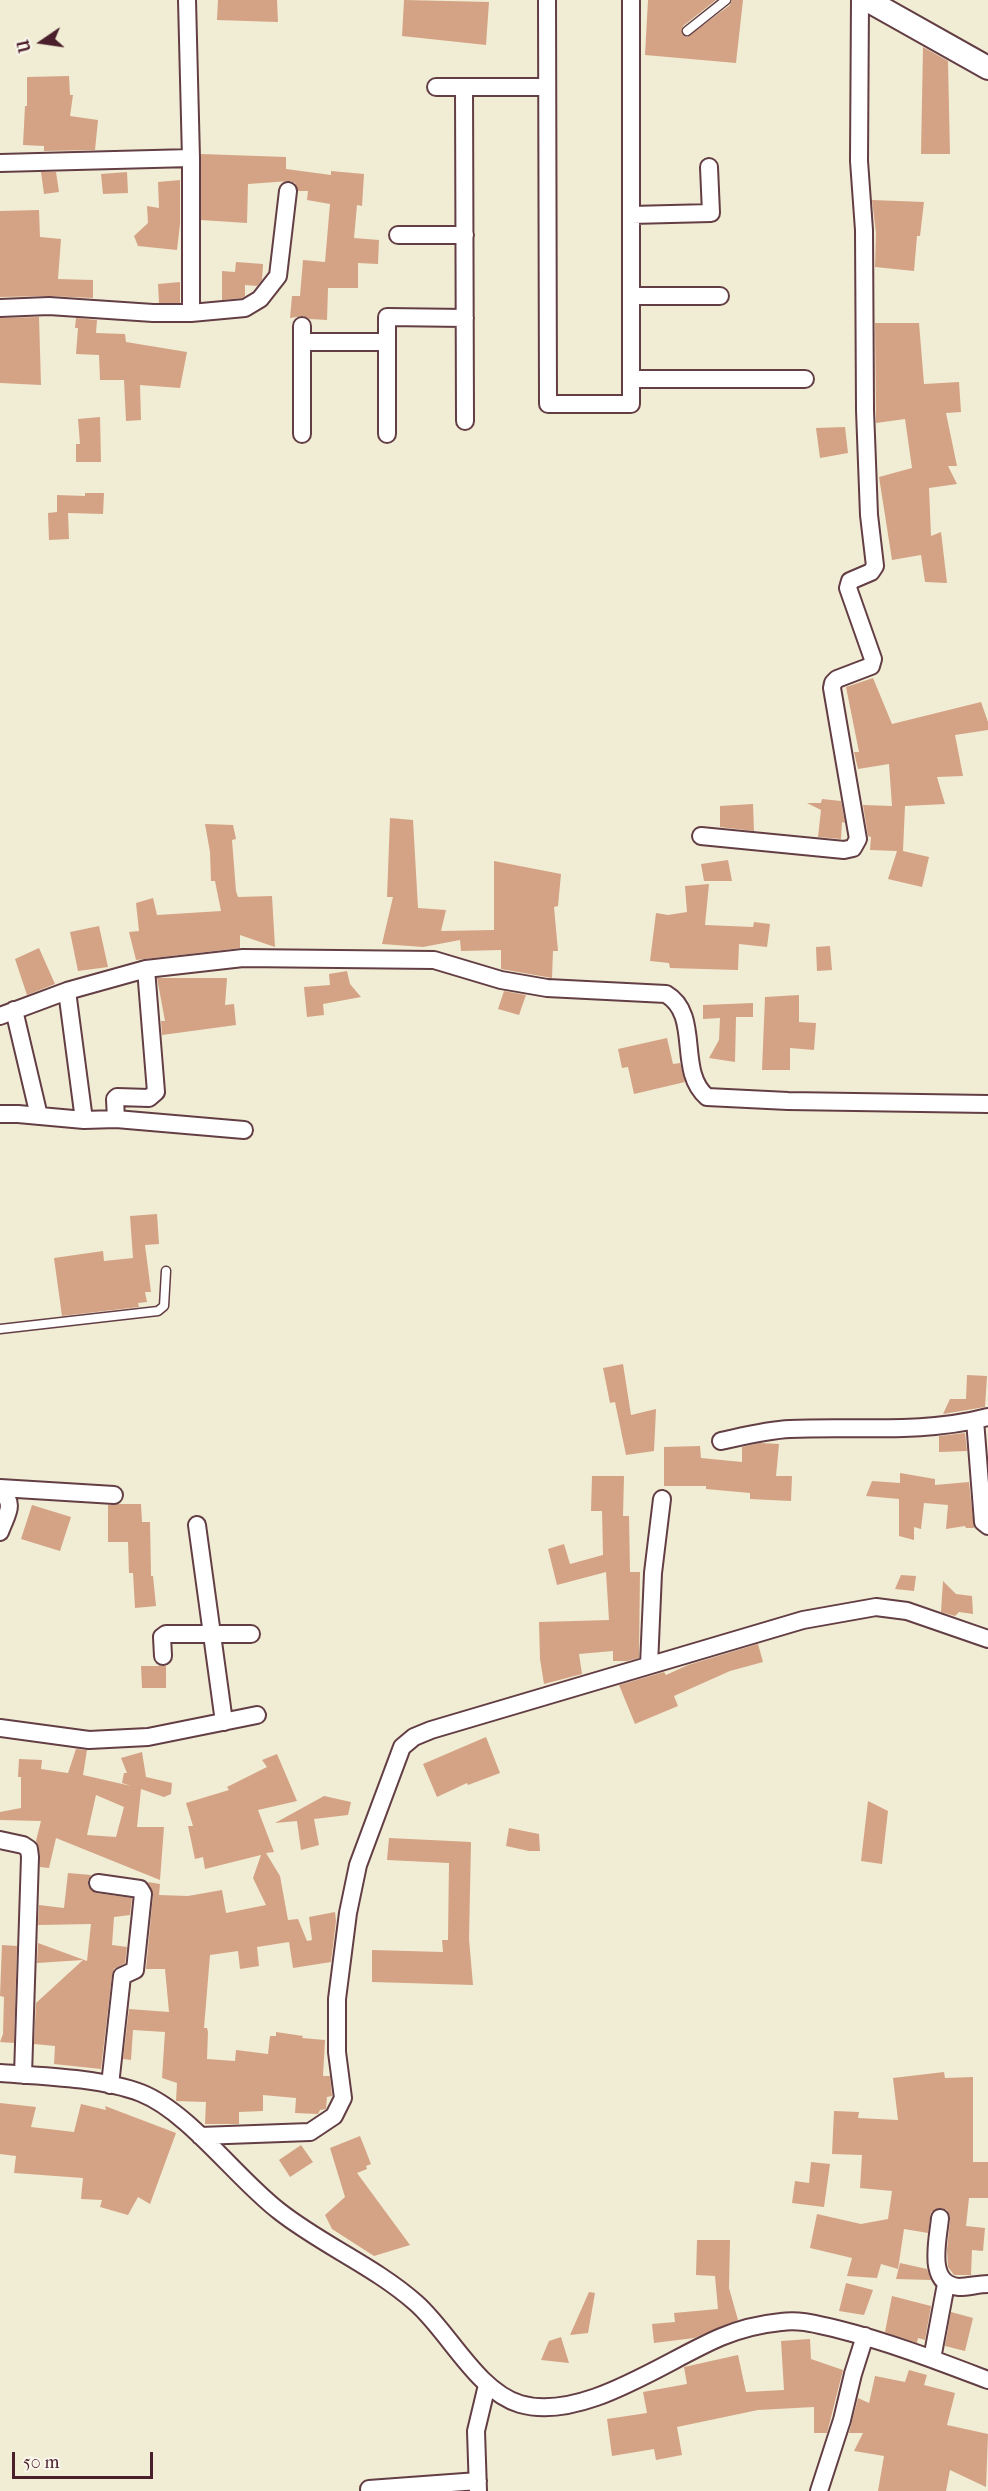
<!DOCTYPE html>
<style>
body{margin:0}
#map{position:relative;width:988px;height:2491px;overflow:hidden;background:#f1ecd4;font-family:"IM FELL French Canon",serif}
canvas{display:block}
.north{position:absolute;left:12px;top:12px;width:60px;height:60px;-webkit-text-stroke:4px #fbf7ec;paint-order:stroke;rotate:257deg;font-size:16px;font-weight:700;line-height:24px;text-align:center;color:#4a1f2b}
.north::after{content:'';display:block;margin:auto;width:21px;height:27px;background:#4a1f2b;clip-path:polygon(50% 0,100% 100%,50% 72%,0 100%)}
.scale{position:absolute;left:12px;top:2452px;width:141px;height:27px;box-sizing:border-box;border:3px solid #4a1f2b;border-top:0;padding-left:8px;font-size:18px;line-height:21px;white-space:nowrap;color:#4a1f2b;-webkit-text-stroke:4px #fbf7ec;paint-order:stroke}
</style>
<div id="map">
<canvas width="988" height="2491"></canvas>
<div class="north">U</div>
<div class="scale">50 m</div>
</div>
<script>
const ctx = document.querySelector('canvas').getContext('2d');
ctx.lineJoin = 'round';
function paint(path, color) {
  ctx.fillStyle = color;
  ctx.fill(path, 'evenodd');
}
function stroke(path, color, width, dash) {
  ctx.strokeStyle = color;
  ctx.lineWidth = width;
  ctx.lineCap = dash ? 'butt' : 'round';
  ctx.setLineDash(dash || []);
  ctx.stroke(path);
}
paint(new Path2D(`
 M 218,0 L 277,0 L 278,22 L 217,20 Z
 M 404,0 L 489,2 L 486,45 L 402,36 Z
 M 648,0 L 716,0 L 683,26 L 682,34 L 687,37 L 730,5 L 732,0 L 743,0 L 736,63 L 645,55 Z
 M 923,47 L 948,61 L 950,154 L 921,154 Z
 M 69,76 L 70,95 L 73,95 L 70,116 L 98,120 L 95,150 L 44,151 L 44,146 L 23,145 L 25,106 L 27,106 L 27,77 Z
 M 201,154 L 286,157 L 286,169 L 331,175 L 331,171 L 364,174 L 362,206 L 357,205 L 354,238 L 379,240 L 378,264 L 358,263 L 358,288 L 328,288 L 327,320 L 310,319 L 303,316 L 290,318 L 292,296 L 300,296 L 303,260 L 325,262 L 330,204 L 307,200 L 308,191 L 298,191 L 295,183 L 290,181 L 248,184 L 247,223 L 201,220 Z
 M 41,172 L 56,172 L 59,192 L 44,194 Z
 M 127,172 L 128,193 L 103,194 L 101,174 Z
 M 180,180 L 180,224 L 177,250 L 138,246 L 134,236 L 148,223 L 147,206 L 159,208 L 158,182 Z
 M 872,200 L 924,202 L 920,236 L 917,236 L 914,271 L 875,267 L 876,233 Z
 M 39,210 L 40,237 L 61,239 L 58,279 L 93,280 L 93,298 L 49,296 L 0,297 L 0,211 Z
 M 236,262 L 263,264 L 262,280 L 257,286 L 245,285 L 245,296 L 242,298 L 222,300 L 222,271 L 235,272 Z
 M 180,282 L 180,303 L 159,303 L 158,284 Z
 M 39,317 L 41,385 L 0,383 L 0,318 Z
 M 76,318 L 97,320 L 96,333 L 125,334 L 126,342 L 187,352 L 180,388 L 140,385 L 141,420 L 126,421 L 124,380 L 100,380 L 99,355 L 76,354 L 78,328 L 75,328 Z
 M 875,323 L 919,323 L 924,384 L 959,382 L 961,412 L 946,413 L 957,466 L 948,466 L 957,484 L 929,488 L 931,536 L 941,532 L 947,583 L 925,582 L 921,555 L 892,560 L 879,477 L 912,468 L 905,419 L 876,423 Z
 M 100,417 L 101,462 L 76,462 L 76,444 L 80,444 L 78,419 Z
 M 845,427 L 848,453 L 820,458 L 816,428 Z
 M 85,493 L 104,493 L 103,514 L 68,513 L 69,539 L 49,540 L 48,513 L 57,512 L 57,495 L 85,496 Z
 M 873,678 L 892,724 L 981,702 L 988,722 L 988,730 L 955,735 L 963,776 L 937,777 L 945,804 L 905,806 L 903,851 L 929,857 L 922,887 L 888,879 L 897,851 L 870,850 L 871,837 L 868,836 L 863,805 L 892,806 L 889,764 L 858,769 L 854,752 L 859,752 L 846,687 Z
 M 822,799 L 841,801 L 845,823 L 842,822 L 841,839 L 818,837 L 821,810 L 807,803 L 821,803 Z
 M 753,804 L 754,831 L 720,827 L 720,806 Z
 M 390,818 L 413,820 L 418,908 L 446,910 L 441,931 L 494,930 L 494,861 L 561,874 L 558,906 L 554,907 L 558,951 L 553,951 L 552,978 L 501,969 L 501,950 L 461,951 L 460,940 L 423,947 L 382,944 L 393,897 L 387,897 Z
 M 205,824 L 233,825 L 236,839 L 232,840 L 236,891 L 238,897 L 272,896 L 275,947 L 240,935 L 240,948 L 136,960 L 129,932 L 139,931 L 136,903 L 153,898 L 157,915 L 221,911 L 215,881 L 211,881 L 210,852 Z
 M 728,860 L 732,881 L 704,881 L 701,864 Z
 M 709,884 L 705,925 L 753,927 L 754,922 L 770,924 L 767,947 L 739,944 L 738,970 L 670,968 L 669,963 L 650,961 L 656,913 L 668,915 L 687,912 L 685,886 Z
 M 99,926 L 108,967 L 78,971 L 70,932 Z
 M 830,946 L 832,970 L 817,971 L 816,947 Z
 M 39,948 L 55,984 L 27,995 L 15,959 Z
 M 347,971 L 350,984 L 361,997 L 323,1004 L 324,1015 L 307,1017 L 304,987 L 330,985 L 329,974 Z
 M 157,978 L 227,978 L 225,1005 L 234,1004 L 236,1025 L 162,1035 L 161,1021 L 165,1021 Z
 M 504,991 L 526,995 L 519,1015 L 498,1009 Z
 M 799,995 L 799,1022 L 816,1023 L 814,1050 L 790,1048 L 790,1070 L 762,1070 L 765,997 Z
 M 753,1003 L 753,1017 L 736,1017 L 735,1062 L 709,1058 L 719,1040 L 720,1018 L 703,1019 L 703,1005 Z
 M 667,1038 L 673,1064 L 680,1063 L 685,1082 L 634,1094 L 628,1067 L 622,1068 L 618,1049 Z
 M 157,1214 L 159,1244 L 145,1245 L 151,1292 L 145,1292 L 147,1302 L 138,1303 L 139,1307 L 62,1316 L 54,1258 L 103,1251 L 104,1261 L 133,1258 L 130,1216 Z
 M 623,1364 L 631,1415 L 656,1409 L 654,1451 L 626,1455 L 615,1402 L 610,1403 L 603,1368 Z
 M 967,1375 L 987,1376 L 985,1407 L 943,1414 L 950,1399 L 966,1399 Z
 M 965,1433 L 967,1451 L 939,1452 L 939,1436 Z
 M 760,1443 L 779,1444 L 776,1476 L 792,1476 L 791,1501 L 750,1499 L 750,1493 L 706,1489 L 706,1486 L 664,1486 L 664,1447 L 700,1446 L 701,1458 L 742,1462 L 742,1447 Z
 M 900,1473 L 935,1479 L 935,1485 L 969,1482 L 974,1528 L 966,1528 L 965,1526 L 946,1529 L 948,1505 L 924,1503 L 921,1529 L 914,1527 L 914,1540 L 899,1536 L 899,1499 L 866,1496 L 872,1481 L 900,1483 Z
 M 592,1476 L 624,1476 L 623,1516 L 629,1516 L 630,1572 L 640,1572 L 639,1658 L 627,1661 L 613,1661 L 613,1651 L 579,1654 L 582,1674 L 544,1684 L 540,1659 L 539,1622 L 609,1620 L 606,1572 L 557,1585 L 548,1549 L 564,1544 L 570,1564 L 603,1555 L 602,1511 L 591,1511 Z
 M 120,1504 L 141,1504 L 142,1522 L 150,1522 L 151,1576 L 153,1576 L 156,1606 L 135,1608 L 133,1573 L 129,1573 L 128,1542 L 108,1542 L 108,1505 Z
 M 32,1505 L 71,1517 L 60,1551 L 21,1539 Z
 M 901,1575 L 916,1576 L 914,1591 L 895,1589 Z
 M 943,1581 L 956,1594 L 972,1596 L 973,1614 L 959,1612 L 955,1616 L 941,1612 Z
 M 758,1644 L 763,1662 L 730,1671 L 674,1696 L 678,1706 L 635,1724 L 619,1685 L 664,1672 L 666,1675 L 688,1665 Z
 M 141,1666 L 166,1666 L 166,1688 L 142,1688 Z
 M 486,1737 L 500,1773 L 468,1785 L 467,1783 L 437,1797 L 423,1764 Z
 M 76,1749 L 87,1750 L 83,1775 L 131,1786 L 122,1783 L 124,1773 L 127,1773 L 121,1758 L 142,1752 L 146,1777 L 172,1783 L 171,1794 L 164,1797 L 141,1789 L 137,1827 L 164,1827 L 160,1880 L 56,1838 L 49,1868 L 40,1867 L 39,1848 L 36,1841 L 41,1821 L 0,1820 L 0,1812 L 21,1808 L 21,1777 L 18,1777 L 19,1759 L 42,1760 L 41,1769 L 68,1773 ZM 96,1795 L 124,1807 L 116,1837 L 87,1835 Z
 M 277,1754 L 297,1801 L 258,1810 L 274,1852 L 266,1853 L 280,1876 L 288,1920 L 298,1919 L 307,1941 L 312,1940 L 309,1917 L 335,1912 L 336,1921 L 331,1962 L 293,1968 L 289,1942 L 257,1947 L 259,1966 L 240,1969 L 238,1951 L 210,1955 L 204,2028 L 207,2028 L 208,2032 L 207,2059 L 235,2061 L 236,2050 L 268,2054 L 270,2036 L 276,2036 L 276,2032 L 303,2036 L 302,2038 L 325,2040 L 323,2076 L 330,2076 L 332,2096 L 327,2097 L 326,2109 L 320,2110 L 318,2114 L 295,2113 L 296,2098 L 263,2095 L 263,2111 L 239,2112 L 239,2124 L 205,2124 L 206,2102 L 176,2101 L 177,2083 L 162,2078 L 165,2032 L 133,2030 L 131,2060 L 123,2059 L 129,2009 L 169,2012 L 165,1969 L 146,1969 L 153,1895 L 148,1882 L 160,1884 L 159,1895 L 188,1896 L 222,1890 L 226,1913 L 266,1905 L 253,1878 L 261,1855 L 205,1869 L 203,1857 L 195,1859 L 188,1826 L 193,1826 L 186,1803 L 229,1790 L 227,1787 L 267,1767 L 262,1760 Z
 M 324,1796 L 351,1802 L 348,1815 L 314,1819 L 319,1845 L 301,1850 L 297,1821 L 275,1823 Z
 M 868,1801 L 888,1811 L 882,1864 L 861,1861 Z
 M 509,1828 L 539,1834 L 540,1851 L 529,1851 L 506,1846 Z
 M 389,1838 L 471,1842 L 469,1939 L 473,1985 L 372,1982 L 372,1950 L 443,1952 L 442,1940 L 448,1940 L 449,1863 L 387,1860 Z
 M 68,1873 L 91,1875 L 88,1881 L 88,1886 L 96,1893 L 132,1898 L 130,1915 L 114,1917 L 112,1945 L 127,1947 L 125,1963 L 114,1969 L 112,1975 L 101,2069 L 54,2064 L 55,2046 L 34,2044 L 36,2003 L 83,1960 L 37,1963 L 38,1943 L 87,1961 L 91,1924 L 38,1925 L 39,1905 L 64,1908 Z
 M 2,1945 L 17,1946 L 14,2043 L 0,2042 L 3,2034 L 4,1997 L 0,1996 Z
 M 944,2072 L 945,2078 L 973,2077 L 973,2162 L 988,2162 L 988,2198 L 969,2198 L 966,2226 L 985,2228 L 983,2251 L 972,2250 L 971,2275 L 954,2275 L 948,2267 L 947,2250 L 950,2219 L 947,2210 L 941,2208 L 931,2212 L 928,2233 L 904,2229 L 898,2269 L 881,2264 L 877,2278 L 847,2276 L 852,2258 L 810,2248 L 817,2214 L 861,2224 L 888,2219 L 892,2191 L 860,2188 L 862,2155 L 832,2154 L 834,2111 L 859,2112 L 858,2118 L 898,2120 L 893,2078 Z
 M 0,2103 L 36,2107 L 31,2127 L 74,2132 L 81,2104 L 106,2110 L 105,2106 L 176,2133 L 150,2204 L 138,2197 L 128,2215 L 100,2207 L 102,2200 L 81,2199 L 83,2178 L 14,2173 L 16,2156 L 0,2154 Z
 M 360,2136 L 371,2164 L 366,2166 L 367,2169 L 357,2173 L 410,2245 L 374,2256 L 332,2229 L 325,2215 L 345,2197 L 330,2148 Z
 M 301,2145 L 313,2162 L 290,2177 L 279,2160 Z
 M 811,2162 L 830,2164 L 824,2207 L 792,2203 L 795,2181 L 809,2183 Z
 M 697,2240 L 730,2240 L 729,2288 L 738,2320 L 694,2338 L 654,2343 L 652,2324 L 675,2322 L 674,2313 L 718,2309 L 715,2276 L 696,2275 Z
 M 900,2263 L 927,2269 L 931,2280 L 896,2279 Z
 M 846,2283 L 873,2290 L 864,2315 L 839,2311 Z
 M 589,2292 L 595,2293 L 588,2333 L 570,2335 Z
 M 892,2296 L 931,2306 L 925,2340 L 918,2338 L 917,2343 L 885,2332 Z
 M 951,2312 L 973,2318 L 965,2351 L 945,2346 Z
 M 561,2337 L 569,2363 L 541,2360 L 549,2341 Z
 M 810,2339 L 811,2359 L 843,2370 L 827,2433 L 814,2433 L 814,2407 L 758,2410 L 677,2427 L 682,2455 L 656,2460 L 654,2449 L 612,2456 L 607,2419 L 647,2413 L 643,2392 L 687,2384 L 684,2367 L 738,2355 L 746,2392 L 784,2390 L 781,2341 Z
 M 909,2370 L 927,2375 L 924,2385 L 955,2393 L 947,2425 L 988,2434 L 986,2487 L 950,2470 L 946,2491 L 878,2491 L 884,2456 L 854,2451 L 863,2433 L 849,2433 L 858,2398 L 869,2403 L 875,2376 L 905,2382 Z`), '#d4a385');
const lane = new Path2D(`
 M 687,31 L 726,0
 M 0,1329 L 158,1311 L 164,1306 L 166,1271`);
const street = new Path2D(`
 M 187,0 L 191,158
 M 547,0 L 548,404 L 631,404 L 631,0
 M 436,87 L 547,87
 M 464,87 L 465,421
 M 0,163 L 191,158 L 191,313
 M 631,215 L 711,213 L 709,167
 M 398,235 L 465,235
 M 631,296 L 720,296
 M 0,308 L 49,306 L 153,313 L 191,313 L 245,308 L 260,299 L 278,276 L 288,191
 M 302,342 L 387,342
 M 631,379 L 805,379
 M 302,434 L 302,326
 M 387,434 L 387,317 L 465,318
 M 701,836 L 844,850 L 853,848 L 858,839 L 832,688 L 833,683 L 837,679 L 871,666 L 873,659 L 848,588 L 850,581 L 871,572 L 875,566 L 869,515 L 865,410 L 864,230 L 859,161 L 860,0
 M 67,991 L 84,1120
 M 14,1010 L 39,1116
 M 0,1016 L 67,991 L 146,969 L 243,958 L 434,960 L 501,980 L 547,988 L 666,994 C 702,1015 676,1071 707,1097 L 788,1101 L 988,1104
 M 0,1114 L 18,1114 L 84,1120 L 116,1119 L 244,1130
 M 116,1119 L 115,1099 L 117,1097 L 149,1098 L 156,1092 L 146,969
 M 975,1420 L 983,1522 L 988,1526
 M 721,1441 C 744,1436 767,1430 790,1429 C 855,1426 924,1434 988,1417
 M 0,1488 L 114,1495
 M 0,1489 C 16,1505 7,1513 0,1532
 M 197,1525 L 224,1722
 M 163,1656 L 162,1637 L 166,1634 L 251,1634
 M 649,1665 L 653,1573 L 662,1499
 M 0,1728 L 89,1740 L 148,1737 L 257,1715
 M 0,1840 L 23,1845 L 29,1849 L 30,1857 L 23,2075
 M 98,1883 L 140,1889 L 143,1894 L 135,1970 L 122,1976 L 110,2085
 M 0,2073 C 42,2076 102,2078 141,2093 C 189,2112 236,2178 279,2211 C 322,2245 374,2266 416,2303 C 449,2332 477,2391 520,2404 C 583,2422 664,2361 721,2337 C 740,2329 761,2324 781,2322 C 801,2319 819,2325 837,2329 C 889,2342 938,2361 988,2380
 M 200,2136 L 310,2132 L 334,2116 L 343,2098 L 337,2052 L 337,1999 L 348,1913 L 358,1865 L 402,1747 L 414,1737 L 431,1730 L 803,1620 L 876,1607 L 907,1611 L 988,1639
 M 940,2218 C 938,2241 926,2284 959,2287 C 969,2287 978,2284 988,2284
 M 932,2359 L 946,2284
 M 369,2489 L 478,2481
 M 478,2491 L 476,2431 L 487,2385
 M 819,2491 L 842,2420 L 853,2374 L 865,2336`);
const secondary = new Path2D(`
 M 867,0 L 988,68`);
stroke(lane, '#633e44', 11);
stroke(street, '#633e44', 20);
stroke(secondary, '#633e44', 26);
stroke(lane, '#fff', 8);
stroke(street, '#fff', 16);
stroke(secondary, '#fff', 22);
</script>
